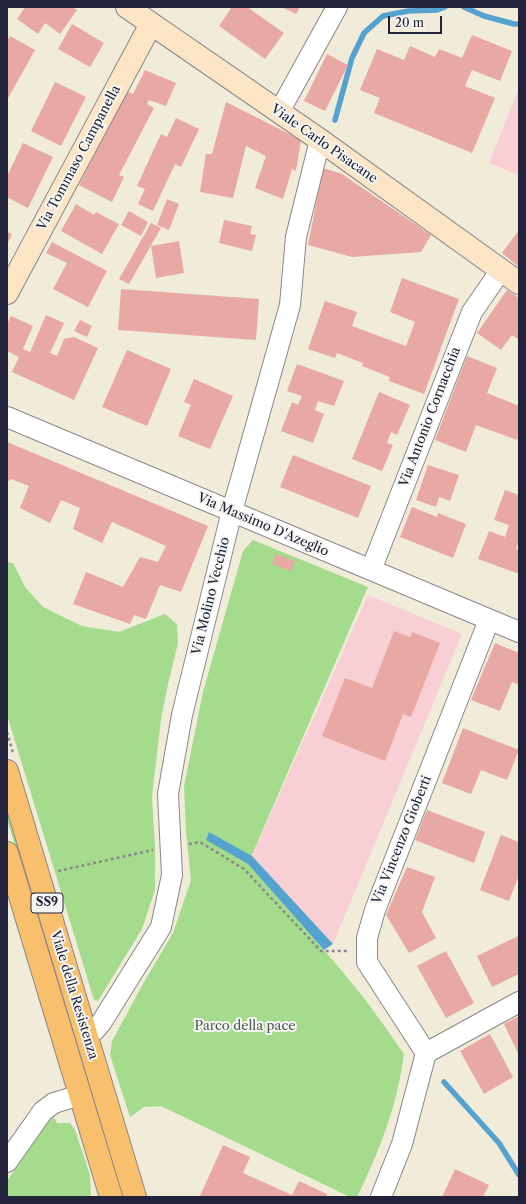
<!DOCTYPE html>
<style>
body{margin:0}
#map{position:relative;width:526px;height:1204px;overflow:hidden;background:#f1ecda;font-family:"Libre Caslon Text",serif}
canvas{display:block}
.frame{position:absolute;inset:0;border:8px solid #22223b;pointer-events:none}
.scale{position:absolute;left:388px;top:16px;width:54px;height:18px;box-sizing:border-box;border:2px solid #22223b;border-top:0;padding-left:5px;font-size:12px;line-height:14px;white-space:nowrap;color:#22223b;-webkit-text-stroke:3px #f6f6f2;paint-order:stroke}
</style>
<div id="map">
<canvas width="526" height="1204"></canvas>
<div class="frame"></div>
<div class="scale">20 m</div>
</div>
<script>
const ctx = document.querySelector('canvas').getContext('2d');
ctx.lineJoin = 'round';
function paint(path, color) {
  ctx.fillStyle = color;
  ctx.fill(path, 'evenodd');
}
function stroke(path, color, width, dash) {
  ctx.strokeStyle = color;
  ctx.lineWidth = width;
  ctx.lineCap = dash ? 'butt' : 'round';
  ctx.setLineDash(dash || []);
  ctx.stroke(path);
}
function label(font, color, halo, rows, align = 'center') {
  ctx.font = font + ' "Libre Caslon Text",serif';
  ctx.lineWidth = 4;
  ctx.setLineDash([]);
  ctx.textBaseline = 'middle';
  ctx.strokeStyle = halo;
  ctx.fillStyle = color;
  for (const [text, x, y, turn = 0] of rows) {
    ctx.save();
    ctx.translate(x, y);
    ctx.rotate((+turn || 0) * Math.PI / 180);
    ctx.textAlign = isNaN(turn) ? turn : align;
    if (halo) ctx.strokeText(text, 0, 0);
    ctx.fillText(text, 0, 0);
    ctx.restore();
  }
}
paint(new Path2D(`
 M 519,88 L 519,175 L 489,163 Z
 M 368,595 L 462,634 L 333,944 L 252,856 Z`), '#f7cfd5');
paint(new Path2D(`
 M 253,540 L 368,587 L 248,864 C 284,905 321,945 355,987 C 373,1009 388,1031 404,1054 C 397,1106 380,1150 357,1197 L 350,1197 L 161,1106 L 144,1107 L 130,1117 L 110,1055 L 112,1041 L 144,982 L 173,933 L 191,880 L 186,832 L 184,786 L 203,692 L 243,551 Z
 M 7,562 L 13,563 L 25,587 L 43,607 L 82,626 L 119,632 L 165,614 L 177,624 L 178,643 L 168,684 L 161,719 L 152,797 L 155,846 L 155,890 L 142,929 L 98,1001 L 94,1000 L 7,715 Z
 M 7,805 L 126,1197 L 121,1197 L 7,819 Z
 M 54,1117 L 57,1123 L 70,1123 L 75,1130 L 90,1175 L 91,1197 L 7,1197 L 7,1181 L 48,1121 Z`), '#a5db8c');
paint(new Path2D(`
 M 209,832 L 252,856 L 333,944 L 324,950 L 248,864 L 206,840 Z`), '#56a2ce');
stroke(new Path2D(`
 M 464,7 L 484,16 L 514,24 L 519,24
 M 335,120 L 352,58 L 364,33 L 383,16 L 408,11 L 437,10 L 445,7
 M 444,1082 L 499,1143 L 519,1175`), '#56a2ce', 5.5);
paint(new Path2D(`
 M 25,7 L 72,7 L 77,10 L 60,34 L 45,23 L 38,34 L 17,19 Z
 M 232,7 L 247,7 L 284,33 L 265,59 L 219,26 Z
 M 281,7 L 300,7 L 296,14 Z
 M 72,24 L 104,43 L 90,67 L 58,49 Z
 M 472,35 L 512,51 L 500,81 L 472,70 L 465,86 L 495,98 L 472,153 L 374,113 L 380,98 L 360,90 L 377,49 L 404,60 L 410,46 L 435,57 L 439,49 L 462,58 Z
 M 10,36 L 35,50 L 7,100 L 7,41 Z
 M 327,54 L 348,65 L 325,111 L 304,101 Z
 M 145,70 L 176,83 L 166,106 L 149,100 L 147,104 L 154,108 L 119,175 L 124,177 L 112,202 L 79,185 L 127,91 L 133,94 Z
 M 55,82 L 86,97 L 61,146 L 31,131 Z
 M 226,102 L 301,140 L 296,171 L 292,169 L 283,199 L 255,188 L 266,156 L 246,146 L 233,198 L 200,192 L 206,154 L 212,154 Z
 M 176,118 L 199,129 L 181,167 L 175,164 L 153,211 L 138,204 L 145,189 L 137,186 L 161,134 L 167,137 Z
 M 23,143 L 53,157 L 28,208 L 7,197 L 7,176 Z
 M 323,168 L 342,174 L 431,235 L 421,252 L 352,257 L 308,245 Z
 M 167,199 L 179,204 L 169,230 L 157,225 Z
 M 76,204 L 94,215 L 96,212 L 119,224 L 102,254 L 61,231 Z
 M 129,211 L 148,222 L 141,236 L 121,225 Z
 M 224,220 L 252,226 L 250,234 L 256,235 L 252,251 L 219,243 Z
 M 151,223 L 161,228 L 129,284 L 119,279 Z
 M 519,230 L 519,267 L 502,253 Z
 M 7,232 L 12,234 L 7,245 Z
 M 179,241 L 184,273 L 156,278 L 151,246 Z
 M 52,242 L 107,271 L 88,307 L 53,289 L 67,263 L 46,253 Z
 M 402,278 L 459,299 L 424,394 L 389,381 L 390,377 L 362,366 L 363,363 L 337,353 L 335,358 L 308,349 L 325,301 L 357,312 L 352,326 L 406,346 L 415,322 L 390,312 Z
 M 121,289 L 259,299 L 256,340 L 118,330 Z
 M 507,290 L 519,298 L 519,340 L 512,335 L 501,350 L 477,333 Z
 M 46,315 L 64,323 L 50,353 L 57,356 L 64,339 L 74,337 L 98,348 L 74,400 L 12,372 L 19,357 L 7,351 L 7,324 L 11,316 L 33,326 L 23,349 L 30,352 Z
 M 80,320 L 92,326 L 87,337 L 74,331 Z
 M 127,350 L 171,369 L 147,426 L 102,407 Z
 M 467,356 L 497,368 L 487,393 L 519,406 L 519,435 L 517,440 L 476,425 L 466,452 L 435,440 Z
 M 297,364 L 344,381 L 334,406 L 318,401 L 315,410 L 324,414 L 313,443 L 281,431 L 292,402 L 298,405 L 302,396 L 287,391 Z
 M 194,379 L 233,396 L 210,449 L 178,436 L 191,405 L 184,402 Z
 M 379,392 L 410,405 L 397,435 L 391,432 L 387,443 L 393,445 L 382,471 L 352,459 Z
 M 7,442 L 208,526 L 181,592 L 160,585 L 146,619 L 134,615 L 130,624 L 73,604 L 86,572 L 123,587 L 140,557 L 158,562 L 166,546 L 112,522 L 102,543 L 73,529 L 80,508 L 61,500 L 50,523 L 20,508 L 29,486 L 11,479 L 7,482 Z
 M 293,455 L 371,486 L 358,518 L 280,487 Z
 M 428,465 L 459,475 L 450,501 L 439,497 L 436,507 L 416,500 Z
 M 505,490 L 519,495 L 519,540 L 516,549 L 519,550 L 519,574 L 478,559 L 489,531 L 505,537 L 509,525 L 494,520 Z
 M 412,507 L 437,517 L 438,513 L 466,524 L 453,558 L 400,537 Z
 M 276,554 L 295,561 L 291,571 L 272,564 Z
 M 394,631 L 410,637 L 412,632 L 440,643 L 411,717 L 403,714 L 385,761 L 322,736 L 345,678 L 372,688 Z
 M 495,643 L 519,653 L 519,685 L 512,682 L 500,711 L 471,700 Z
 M 463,728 L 519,750 L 507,780 L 481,770 L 471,794 L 442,783 Z
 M 427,810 L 485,832 L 474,863 L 415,840 Z
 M 501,835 L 519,842 L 519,875 L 509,901 L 480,890 Z
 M 407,867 L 435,877 L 422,912 L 436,938 L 409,953 L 386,915 Z
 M 518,936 L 519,939 L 519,974 L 492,987 L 477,956 Z
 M 446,951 L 474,1003 L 446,1018 L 417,966 Z
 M 519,1016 L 519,1055 L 504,1024 Z
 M 490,1034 L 513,1077 L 484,1094 L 460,1051 Z
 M 223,1145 L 250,1157 L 243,1173 L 292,1195 L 299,1181 L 327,1194 L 326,1197 L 202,1197 L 200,1196 Z
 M 455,1169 L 489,1185 L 483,1197 L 442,1197 Z`), '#e8a8a4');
const street = new Path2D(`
 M 279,112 L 337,7
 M 7,417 L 519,632
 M 371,570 L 472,312 L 501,270
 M 86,1035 L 94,1031 L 101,1023 L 161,927 L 172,875 L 168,794 L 182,715 L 232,511 L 290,305 L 296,237 L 320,140
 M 426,1053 L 367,962 L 367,938 L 375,910 L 489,620
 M 426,1053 L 519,1002
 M 7,1162 L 43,1111 L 54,1103 L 80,1095
 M 381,1197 L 402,1144 L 426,1053`);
const secondary = new Path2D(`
 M 127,7 L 320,140 L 519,283
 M 7,293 L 151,24`);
const primary = new Path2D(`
 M 7,771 L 135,1197
 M 7,853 L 111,1197`);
stroke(street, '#8a878a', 22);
stroke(secondary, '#8a878a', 24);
stroke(primary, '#8a878a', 24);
stroke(new Path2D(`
 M 7,732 L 13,753
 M 189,844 L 200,842 L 244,869 L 321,951 L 349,951
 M 58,871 L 153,850`), '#8a878a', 2.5, [3, 3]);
stroke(street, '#fff', 20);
stroke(secondary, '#fce5c4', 22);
stroke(primary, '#f8bf6c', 22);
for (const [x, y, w] of [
 [47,903,32]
]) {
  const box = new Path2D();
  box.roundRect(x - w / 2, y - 10, w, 20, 3);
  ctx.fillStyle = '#f6f6f2';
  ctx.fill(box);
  stroke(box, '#22223b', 1);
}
label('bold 12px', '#22223b', null, [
 ["SS9",47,903]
]);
label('13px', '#22223b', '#f6f6f2', [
 ["Viale Carlo Pisacane",324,144,35],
 ["Via Tommaso Campanella",79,158,-62],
 ["Via Antonio Cornacchia",430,417,-69],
 ["Via Massimo D'Azeglio",263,525,23],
 ["Via Molino Vecchio",211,596,-76],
 ["Via Vincenzo Gioberti",402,840,-68],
 ["Viale della Resistenza",74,995,73]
]);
label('13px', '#495a53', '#f6f6f2', [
 ["Parco della pace",245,1026]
]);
</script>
